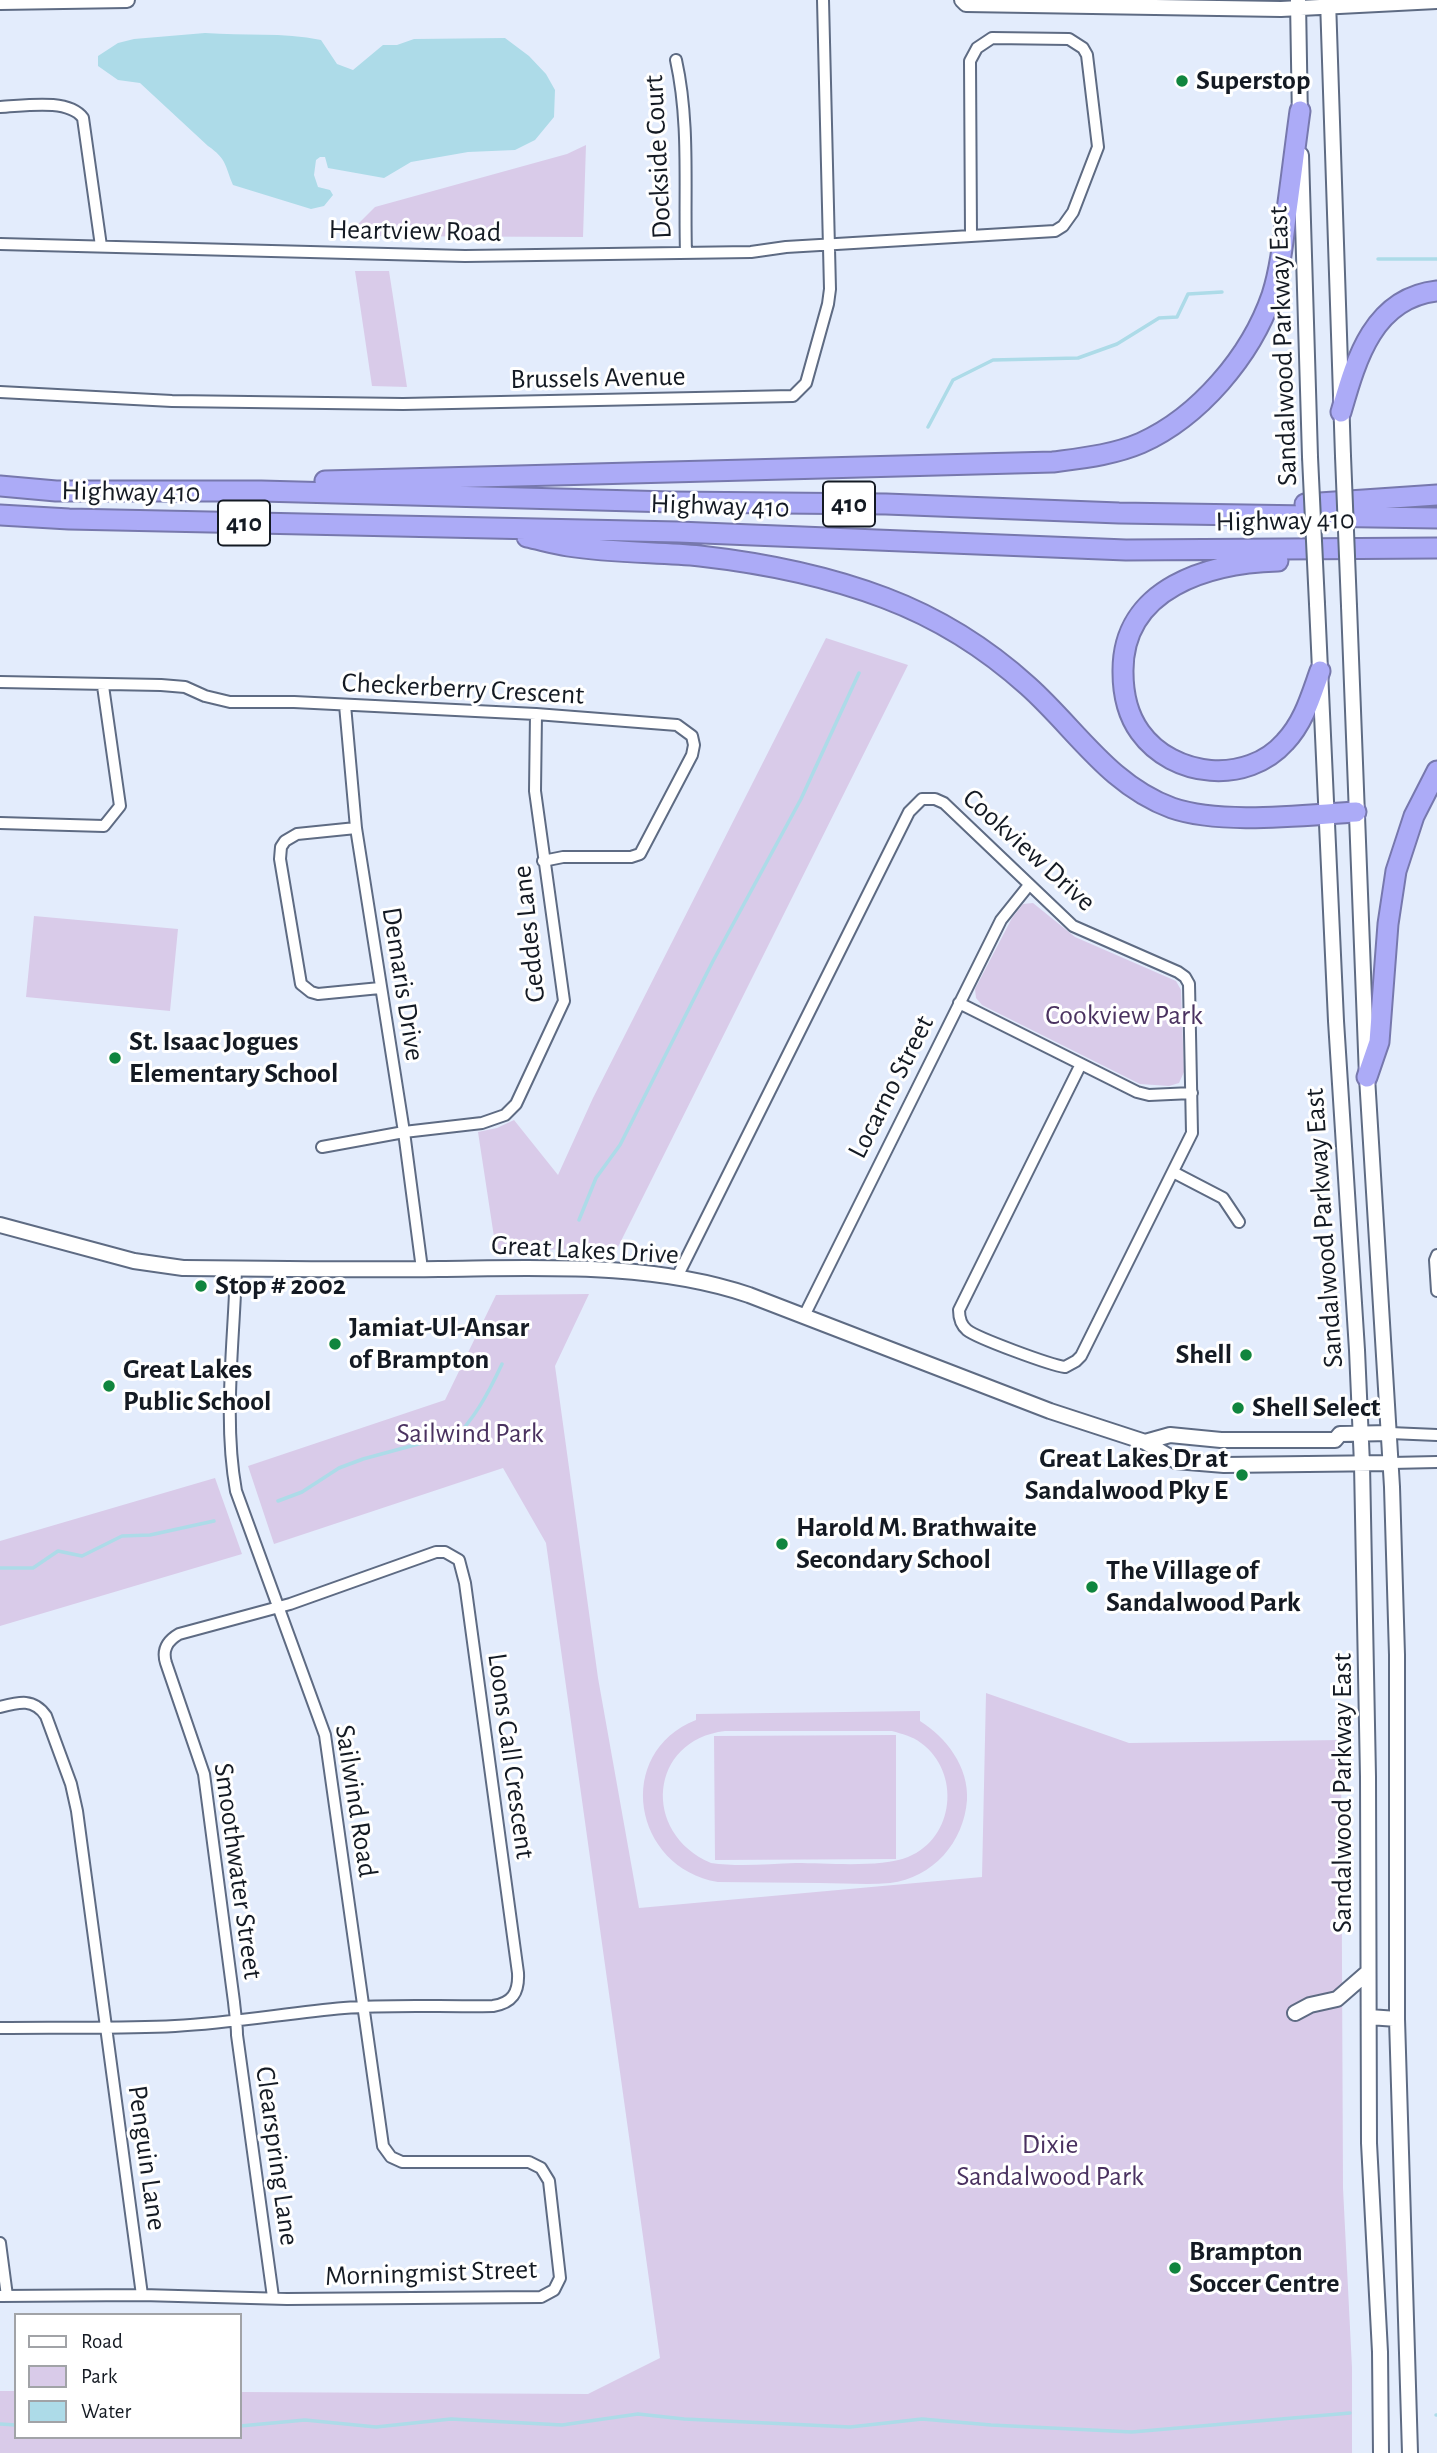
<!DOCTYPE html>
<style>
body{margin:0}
#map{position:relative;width:1437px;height:2453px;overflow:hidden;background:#e3ecfc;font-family:"Alegreya Sans",sans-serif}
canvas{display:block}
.legend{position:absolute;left:14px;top:2313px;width:228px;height:126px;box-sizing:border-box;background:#fff;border:2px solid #a1a3a7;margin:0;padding:9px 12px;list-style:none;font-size:21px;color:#141a23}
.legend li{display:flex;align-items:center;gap:14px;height:35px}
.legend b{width:35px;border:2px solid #a1a3a7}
</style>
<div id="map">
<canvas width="1437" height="2453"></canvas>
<ul class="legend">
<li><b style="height:9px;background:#fff"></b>Road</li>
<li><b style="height:19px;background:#d9cbe9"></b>Park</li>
<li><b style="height:19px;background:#addbe8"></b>Water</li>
</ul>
</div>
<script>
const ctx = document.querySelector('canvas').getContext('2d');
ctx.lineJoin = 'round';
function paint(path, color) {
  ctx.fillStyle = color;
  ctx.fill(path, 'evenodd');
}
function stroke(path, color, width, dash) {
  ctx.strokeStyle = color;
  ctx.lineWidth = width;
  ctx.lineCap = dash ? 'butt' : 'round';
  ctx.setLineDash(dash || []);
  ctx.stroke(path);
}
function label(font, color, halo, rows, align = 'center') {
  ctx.font = font + ' "Alegreya Sans",sans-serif';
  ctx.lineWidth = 6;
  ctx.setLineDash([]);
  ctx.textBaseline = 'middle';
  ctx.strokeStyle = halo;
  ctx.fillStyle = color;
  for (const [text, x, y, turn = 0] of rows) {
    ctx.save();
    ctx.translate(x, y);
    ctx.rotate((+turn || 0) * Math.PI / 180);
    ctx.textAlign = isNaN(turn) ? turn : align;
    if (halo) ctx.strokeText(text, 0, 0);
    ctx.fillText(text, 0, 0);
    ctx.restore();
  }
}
paint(new Path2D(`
 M 586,145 L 583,237 L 346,236 L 375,207 L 567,154 Z
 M 355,271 L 389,271 L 407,387 L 372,386 Z
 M 826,638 L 908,665 L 617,1249 L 496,1250 L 478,1132 L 497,1128 L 514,1120 L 558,1175 L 593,1098 Z
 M 1033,903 L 1075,937 L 1176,981 L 1181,990 L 1184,1072 L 1179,1083 L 1169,1086 L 1140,1084 L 982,1005 L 976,998 L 975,989 L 1012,918 L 1023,904 Z
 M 34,916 L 178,929 L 170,1011 L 26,997 Z
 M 589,1294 L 555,1366 L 598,1678 L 639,1908 L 982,1877 L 986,1693 L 1129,1743 L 1341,1740 L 1343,2188 L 1352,2368 L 1352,2453 L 0,2453 L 0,2391 L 16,2391 L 16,2437 L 240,2437 L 240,2392 L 588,2394 L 660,2358 L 546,1543 L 503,1468 L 274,1544 L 248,1466 L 445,1400 L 496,1295 Z
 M 215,1478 L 242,1554 L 0,1626 L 0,1541 Z
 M 920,1711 L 920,1721 C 946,1737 969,1767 967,1800 C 964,1842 933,1878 890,1883 C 867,1885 843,1883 820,1883 C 786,1883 752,1882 718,1882 C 633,1868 613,1753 696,1720 L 696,1714 ZM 725,1731 L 892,1731 C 902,1734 912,1736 921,1743 C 961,1772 955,1838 908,1857 C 881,1868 827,1863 796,1863 C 769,1864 738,1867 711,1863 C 641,1833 649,1740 725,1731 Z
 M 896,1735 L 896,1859 L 715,1860 L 714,1736 Z`), '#d9cbe9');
paint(new Path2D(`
 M 205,33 C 244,36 283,32 321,40 L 337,64 L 353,70 L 383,45 L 397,45 L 414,39 L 505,38 L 529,56 L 546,74 L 555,90 L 554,117 L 535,140 L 515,150 L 468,152 L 411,162 L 384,178 L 328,168 L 325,157 L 320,157 L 316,160 L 314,175 L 318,187 L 330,190 L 333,195 L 324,206 L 311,209 L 233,185 C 225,166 227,159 208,146 L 140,83 L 118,80 L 98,66 L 98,56 L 118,43 L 134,39 Z`), '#addbe8');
stroke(new Path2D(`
 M 1378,259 L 1437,259
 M 928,427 L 953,380 L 993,360 L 1078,358 L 1117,344 L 1159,318 L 1177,317 L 1188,294 L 1222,292
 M 579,1220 L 596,1178 L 620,1145 L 713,961 L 801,799 L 859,673
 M 278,1501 L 302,1492 L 339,1468 L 363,1459 L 433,1440 L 450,1443 C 474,1420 488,1394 502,1364
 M 0,1568 L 33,1568 L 58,1551 L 82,1556 L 122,1536 L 150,1535 L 214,1521
 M 1436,2415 L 1437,2415
 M 0,2424 L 16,2425
 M 240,2426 L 305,2420 L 376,2427 L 451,2419 L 562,2425 L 638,2414 L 684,2419 L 850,2427 L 922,2419 L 991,2425 L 1132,2432 L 1350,2413`), '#addbe8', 3.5);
const street = new Path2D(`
 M 676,60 C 690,123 684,189 686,253
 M 0,107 C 24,106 68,98 83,118 L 101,246
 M 0,244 L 465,256 L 751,252 L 786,247 L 1055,231 L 1063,226 L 1073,212 L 1098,147 L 1087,55 L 1083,48 L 1069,39 L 992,38 L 977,48 L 970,61 L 971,235
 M 0,392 L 172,401 L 403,404 L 793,396 L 806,383 L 828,304 L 830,289 L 823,0
 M 0,682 L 161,685 L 185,687 L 205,696 L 230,702 L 294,702 L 536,714 L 677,725 L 692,736 L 694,745 L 692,755 L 640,854 L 631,857 L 563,857 L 543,861
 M 345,705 L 356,828 L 404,1132 L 422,1269
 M 0,823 L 104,826 L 120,806 L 103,686
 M 356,828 L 297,834 L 285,841 L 281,847 L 280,859 L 301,984 L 311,992 L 318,994 L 380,988
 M 959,1003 L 1137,1092 L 1149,1095 L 1192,1093
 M 322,1147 L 404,1132 L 482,1123 L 505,1115 L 516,1104 L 564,1001 L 535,791 L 536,714
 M 1173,1172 L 1223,1198 L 1239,1222
 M 1437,1255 L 1435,1260 L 1437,1291
 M 677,1277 L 909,812 L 922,799 L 935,799 L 944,803 L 1073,926 L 1178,972 L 1185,977 L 1189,984 L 1192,1133 L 1081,1356 L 1076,1361 L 1065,1367 C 1050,1365 977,1338 967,1330 C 961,1325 959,1317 959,1310 L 1081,1064
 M 804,1316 L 1001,920 L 1029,885
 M 1390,1433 L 1437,1435
 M 1391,1463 L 1437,1462
 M 0,1707 C 19,1702 34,1698 46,1716 L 71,1784 L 77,1811 L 142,2295
 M 0,2028 C 58,2027 117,2029 175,2026 C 232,2023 288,2013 344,2008 C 393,2004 443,2007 493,2006 C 512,2003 519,1993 518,1973 L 465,1583 L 459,1560 L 445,1552 L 436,1552 L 290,1604 L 179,1634 C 167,1641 162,1650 166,1663 L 204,1774 L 234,2002 C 235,2013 237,2024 237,2035 L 273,2297
 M 0,2243 L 7,2296
 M 0,2296 L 142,2295 L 287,2299 L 541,2297 L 554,2290 L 560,2278 L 549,2181 L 541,2168 L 529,2162 L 402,2162 L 391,2157 L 383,2146 L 325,1735 L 236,1491 C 223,1419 234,1342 236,1269`);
const secondary = new Path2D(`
 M 962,0 L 966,4 L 1281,9 L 1437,1
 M 1328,0 L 1343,456
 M 1298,1 L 1300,121
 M 0,2 L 127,0
 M 1301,155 L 1310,457
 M 1317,604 L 1336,1021 L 1357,1350 L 1362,1464 L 1368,1777 L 1369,2143 L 1380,2352 L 1381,2453
 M 1349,606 L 1367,1077 L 1392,1487 L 1397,1655 L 1397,2019 L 1410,2453
 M 0,1225 L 134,1261 L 183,1268 C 269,1269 354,1270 439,1269 C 541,1268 652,1262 749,1295 L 1050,1411 L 1145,1442 L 1176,1461 L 1224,1465 L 1391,1463
 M 1145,1442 L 1170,1435 L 1221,1440 L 1335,1440 L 1340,1434 L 1390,1433
 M 1295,2013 L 1310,2005 L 1337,1999 L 1368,1972
 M 1369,2017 L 1397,2019`);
const highway = new Path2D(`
 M 1341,412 C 1356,360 1373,298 1437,291
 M 325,481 L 1053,462 C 1083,458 1113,455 1141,443 C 1199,417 1251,356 1272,295 C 1280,270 1283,243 1286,217 C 1291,182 1295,147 1300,111
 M 0,486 L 56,491 L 261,491 L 672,502 L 886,504 L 1119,513 L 1437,518
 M 1305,504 L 1437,495
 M 0,515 L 69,519 L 678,532 L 1126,550 L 1437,548
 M 527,537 C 541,540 555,544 568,546 C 612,553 657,552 700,556 C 762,563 827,576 885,598 C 938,618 987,649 1028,686 C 1076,729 1109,785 1172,808 C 1221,825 1303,815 1356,812
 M 1278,561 C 1210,563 1122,587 1123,672 C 1123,693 1127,714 1140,732 C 1173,778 1247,785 1285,742 C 1304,722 1311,696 1320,671
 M 1367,1077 L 1379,1042 L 1388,924 L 1396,871 L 1414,816 L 1437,771`);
stroke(street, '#5e6b83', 14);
stroke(secondary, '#5e6b83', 18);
stroke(highway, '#7778ad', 23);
stroke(street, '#fff', 10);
stroke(secondary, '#fff', 14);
stroke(highway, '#acabf7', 19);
const secondaryBridge = new Path2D(`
 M 1343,456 L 1349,606
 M 1310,457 L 1317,604`);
stroke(secondaryBridge, '#5e6b83', 18, []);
stroke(secondaryBridge, '#fff', 14);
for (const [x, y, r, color] of [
 [1182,81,7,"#10853e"],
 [115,1058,7,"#10853e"],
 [201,1286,7,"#10853e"],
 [335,1344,7,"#10853e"],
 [1246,1355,7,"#10853e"],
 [109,1386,7,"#10853e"],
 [1238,1408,7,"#10853e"],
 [1242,1475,7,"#10853e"],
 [782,1544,7,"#10853e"],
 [1092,1587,7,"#10853e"],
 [1175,2268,7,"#10853e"]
]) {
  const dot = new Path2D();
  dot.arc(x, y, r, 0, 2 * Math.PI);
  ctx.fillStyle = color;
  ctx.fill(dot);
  stroke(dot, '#fff', 2.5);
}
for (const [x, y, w] of [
 [849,504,52],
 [244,523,52]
]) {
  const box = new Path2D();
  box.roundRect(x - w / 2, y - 22.5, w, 45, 5);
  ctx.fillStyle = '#fff';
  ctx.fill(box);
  stroke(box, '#141a23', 2);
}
label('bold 26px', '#141a23', null, [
 ["410",849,504],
 ["410",244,523]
]);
label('bold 28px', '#141a23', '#fff', [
 ["Superstop",1196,81],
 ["St. Isaac Jogues",129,1042],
 ["Elementary School",129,1074],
 ["Stop # 2002",215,1286],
 ["Jamiat-Ul-Ansar",349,1328],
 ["of Brampton",349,1360],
 ["Shell",1232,1355,"right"],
 ["Great Lakes",123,1370],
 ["Public School",123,1402],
 ["Shell Select",1252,1408],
 ["Great Lakes Dr at",1228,1459,"right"],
 ["Sandalwood Pky E",1228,1491,"right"],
 ["Harold M. Brathwaite",796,1528],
 ["Secondary School",796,1560],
 ["The Village of",1106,1571],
 ["Sandalwood Park",1106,1603],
 ["Brampton",1189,2252],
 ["Soccer Centre",1189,2284]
], 'left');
label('28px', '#141a23', '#fff', [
 ["Dockside Court",658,157,-93],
 ["Heartview Road",415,231,1],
 ["Sandalwood Parkway East",1283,346,-92],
 ["Brussels Avenue",598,378,-1],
 ["Highway 410",131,492,1],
 ["Highway 410",720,506,2],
 ["Highway 410",1285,521,-1],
 ["Checkerberry Crescent",463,689,3],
 ["Cookview Drive",1029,850,42],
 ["Geddes Lane",529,934,-96],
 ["Demaris Drive",403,984,81],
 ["Locarno Street",891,1087,-63],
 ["Sandalwood Parkway East",1324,1228,-94],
 ["Great Lakes Drive",585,1250,3],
 ["Loons Call Crescent",511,1756,82],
 ["Sandalwood Parkway East",1343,1793,-90],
 ["Sailwind Road",356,1801,81],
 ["Smoothwater Street",238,1871,82],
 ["Clearspring Lane",277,2156,82],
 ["Penguin Lane",147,2158,82],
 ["Morningmist Street",431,2273,-2]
]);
label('28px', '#4a3260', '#fff', [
 ["Cookview Park",1124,1016],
 ["Sailwind Park",470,1434],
 ["Dixie",1050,2145],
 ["Sandalwood Park",1050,2177]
]);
</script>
